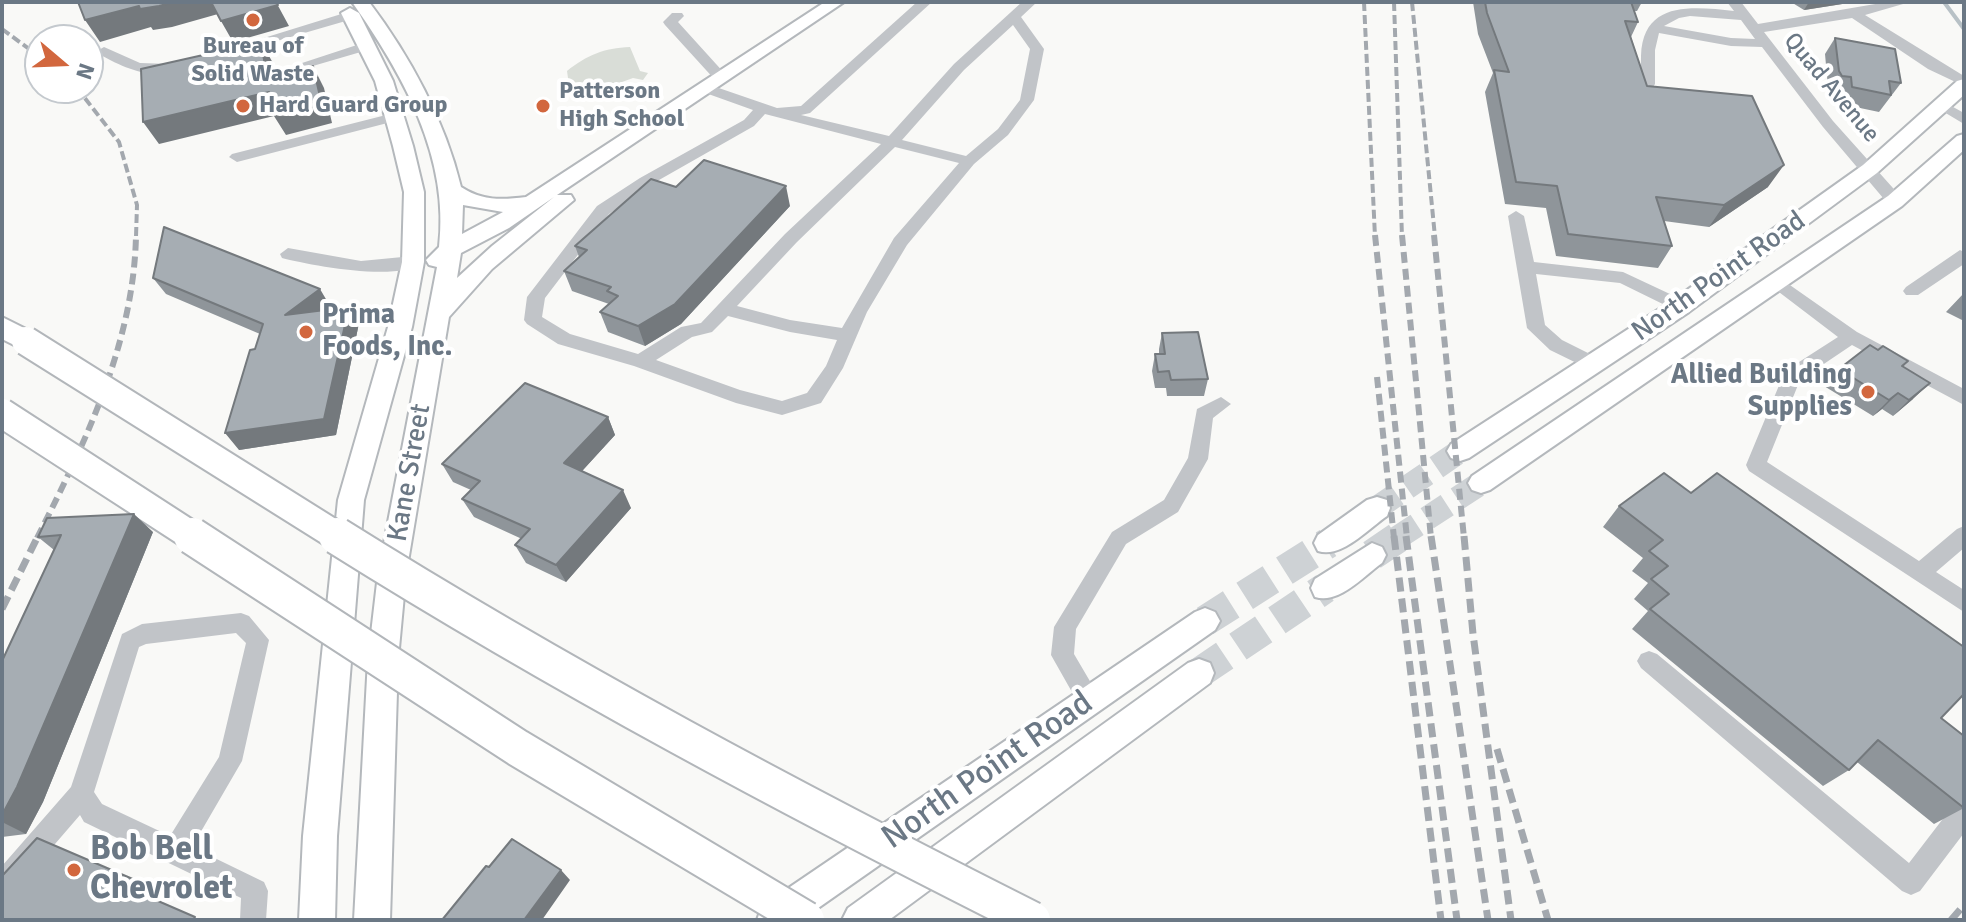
<!DOCTYPE html>
<style>
body{margin:0}
#map{position:relative;width:1966px;height:922px;overflow:hidden;background:#f9f9f7;font-family:Signika,sans-serif}
canvas{display:block}
.frame{position:absolute;inset:0;border:4px solid #6b7885;pointer-events:none}
.north{position:absolute;left:24px;top:24px;width:80px;height:80px;box-sizing:border-box;background:#fff;border:2px solid #c4c9ce;border-radius:50%;rotate:109deg;font-size:22px;font-weight:700;line-height:32px;text-align:center;color:#6b7885}
.north::after{content:'';display:block;margin:auto;width:28px;height:36px;background:#d2673e;clip-path:polygon(50% 0,100% 100%,50% 72%,0 100%)}
</style>
<div id="map">
<canvas width="1966" height="922"></canvas>
<div class="frame"></div>
<div class="north">N</div>
</div>
<script>
const ctx = document.querySelector('canvas').getContext('2d');
ctx.lineJoin = 'round';
function paint(path, color) {
  ctx.fillStyle = color;
  ctx.fill(path, 'evenodd');
}
function stroke(path, color, width, dash) {
  ctx.strokeStyle = color;
  ctx.lineWidth = width;
  ctx.lineCap = dash ? 'butt' : 'round';
  ctx.setLineDash(dash || []);
  ctx.stroke(path);
}
function label(font, color, halo, rows, align = 'center') {
  ctx.font = font + ' Signika,sans-serif';
  ctx.lineWidth = 8;
  ctx.setLineDash([]);
  ctx.textBaseline = 'middle';
  ctx.strokeStyle = halo;
  ctx.fillStyle = color;
  for (const [text, x, y, turn = 0] of rows) {
    ctx.save();
    ctx.translate(x, y);
    ctx.rotate((+turn || 0) * Math.PI / 180);
    ctx.textAlign = isNaN(turn) ? turn : align;
    if (halo) ctx.strokeText(text, 0, 0);
    ctx.fillText(text, 0, 0);
    ctx.restore();
  }
}
paint(new Path2D(`
 M 630,47 L 640,71 L 648,73 L 643,80 L 633,78 L 589,94 L 569,85 L 567,71 C 587,55 604,48 630,47 Z`), '#d9ddd7');
stroke(new Path2D(`
 M 1944,2 L 1964,29`), '#b8c1c6', 4);
stroke(new Path2D(`
 M 1377,508 L 1460,451
 M 1397,538 L 1481,483`), '#ced2d5', 24, [24, 12]);
stroke(new Path2D(`
 M 1372,555 L 1400,536
 M 1205,621 L 1328,543
 M 1199,673 L 1325,588`), '#ced2d5', 31, [31, 16]);
const major = new Path2D(`
 M 352,2 L 369,2 C 410,56 445,121 461,187 C 482,201 502,200 526,197 L 825,2 L 844,2 L 557,195 L 571,195 L 574,200 L 492,269 L 449,317 L 406,574 L 398,659 L 390,920 L 354,920 L 368,659 L 378,574 L 437,267 L 429,265 L 426,260 L 439,247 C 450,157 402,73 352,2 ZM 554,197 L 492,246 L 457,278 L 461,253 L 509,228 ZM 463,205 L 503,212 L 462,234 Z
 M 350,8 L 359,13 L 393,81 L 413,146 L 424,192 L 424,262 L 412,327 L 364,500 L 337,836 L 335,920 L 299,920 L 303,836 L 338,500 L 388,327 L 402,262 L 404,192 L 393,146 L 375,81 L 341,13 Z
 M 1964,79 L 1964,95 L 1877,173 L 1689,312 L 1469,458 L 1460,461 L 1451,458 L 1447,451 L 1451,444 L 1673,300 L 1863,165 L 1957,81 Z
 M 1964,134 L 1964,150 L 1902,206 L 1490,490 L 1481,493 L 1472,490 L 1468,483 L 1472,476 L 1888,196 L 1957,136 Z
 M 1377,497 L 1387,500 L 1390,508 L 1387,516 C 1368,529 1341,559 1318,551 L 1314,543 L 1318,535 L 1367,500 Z
 M 1372,543 L 1382,547 L 1386,555 L 1382,563 C 1364,576 1338,605 1315,597 L 1311,588 L 1315,579 Z
 M 1205,608 L 1215,612 L 1220,621 L 1215,630 L 801,920 L 757,920 L 762,906 L 1195,612 Z
 M 1199,659 L 1210,663 L 1214,673 L 1210,683 L 889,920 L 842,920 L 848,908 L 1188,663 Z`);
const highway = new Path2D(`
 M 2,317 L 36,334 L 40,341 L 36,348 L 26,351 L 2,339 Z`);
stroke(major, '#b4b8bc', 4);
stroke(highway, '#b2b6ba', 4);
paint(new Path2D(`
 M 917,2 L 932,2 L 810,113 L 801,115 L 889,136 L 954,64 L 1022,2 L 1037,2 L 1021,17 L 1044,49 L 1034,100 L 1008,135 L 974,164 L 907,245 L 867,312 L 843,368 L 821,403 L 782,415 L 736,403 L 634,366 L 558,344 L 527,324 L 524,320 L 527,297 L 597,206 L 640,178 L 744,120 L 753,110 L 700,91 L 700,85 L 710,85 L 777,108 L 801,106 ZM 1013,25 L 1030,49 L 1020,100 L 998,129 L 966,156 L 902,140 L 964,70 ZM 765,114 L 881,144 L 785,234 L 701,323 L 681,327 L 638,354 L 570,334 L 542,317 L 545,298 L 609,214 L 652,184 L 754,126 ZM 895,147 L 959,163 L 894,238 L 842,328 L 790,320 L 737,306 L 797,242 ZM 728,316 L 790,332 L 837,340 L 826,366 L 807,393 L 782,401 L 740,390 L 656,360 L 692,337 L 712,332 Z
 M 1727,2 L 1741,2 L 1758,24 L 1887,2 L 1910,2 L 1865,15 L 1964,76 L 1964,86 L 1928,69 L 1852,18 L 1764,32 L 1833,121 L 1901,197 L 1901,205 L 1889,205 L 1823,127 L 1762,47 L 1731,46 L 1659,33 L 1655,50 L 1655,84 L 1653,87 L 1643,87 C 1640,78 1641,66 1641,56 C 1643,0 1693,7 1734,11 ZM 1690,16 L 1741,20 L 1755,39 L 1731,38 L 1664,26 L 1679,18 Z
 M 351,11 L 358,15 L 356,18 L 232,54 L 225,50 Z
 M 672,13 L 682,13 L 684,16 L 678,22 L 726,75 L 726,81 L 716,81 L 665,25 L 663,22 Z
 M 366,42 L 373,46 L 371,49 L 306,68 L 299,64 Z
 M 104,47 L 140,63 L 170,64 L 177,68 C 155,83 120,66 99,54 L 97,51 Z
 M 1944,102 L 1964,113 L 1964,124 L 1939,109 L 1937,106 Z
 M 394,113 L 399,114 L 399,120 L 237,162 L 229,157 L 232,154 Z
 M 1516,211 L 1524,216 L 1534,262 L 1623,272 L 1687,302 L 1690,306 L 1687,310 L 1675,310 L 1620,283 L 1536,274 L 1545,325 L 1562,340 L 1600,359 L 1602,364 L 1593,371 L 1550,350 L 1527,328 L 1508,216 Z
 M 288,248 L 361,261 L 413,256 L 421,262 C 402,283 309,265 282,258 L 280,254 Z
 M 1960,250 L 1964,252 L 1964,264 L 1918,295 L 1906,295 L 1903,291 L 1906,287 Z
 M 1777,276 L 1857,332 L 1964,389 L 1964,405 L 1852,345 L 1800,380 L 1767,462 L 1919,561 L 1957,529 L 1964,526 L 1964,548 L 1936,572 L 1964,590 L 1964,612 L 1749,471 L 1746,465 L 1785,371 L 1838,337 L 1771,286 L 1768,282 Z
 M 1221,397 L 1231,404 L 1213,418 L 1208,459 L 1178,512 L 1126,544 L 1076,629 L 1074,654 L 1101,700 L 1097,708 L 1089,711 L 1081,708 L 1051,655 L 1054,627 L 1112,532 L 1164,500 L 1188,458 L 1197,409 Z
 M 241,613 L 249,616 L 269,640 L 242,761 L 192,847 L 264,882 L 268,891 L 266,920 L 240,920 L 241,898 L 84,822 L 80,815 L 11,895 L 2,899 L 2,866 L 71,787 L 122,634 L 142,624 ZM 236,633 L 246,643 L 219,757 L 170,836 L 102,804 L 94,792 L 139,647 L 146,644 Z
 M 1649,651 L 1657,654 L 1909,863 L 1955,803 L 1964,800 L 1964,833 L 1920,891 L 1911,895 L 1902,891 L 1641,668 L 1637,661 L 1641,654 Z`), '#c1c4c8');
paint(major, '#fff');
paint(highway, '#fff');
stroke(new Path2D(`
 M 1364,2 L 1375,237
 M 1394,2 L 1402,237
 M 1412,2 L 1435,237
 M 2,29 L 40,57
 M 77,88 L 119,142 L 137,205 L 136,237`), '#a3a8ae', 4, [9, 4]);
stroke(new Path2D(`
 M 1375,235 L 1407,538
 M 1402,235 L 1431,538
 M 1434,235 L 1464,538
 M 1377,377 L 1394,538
 M 37,538 C 85,443 134,343 136,235`), '#a3a8ae', 6, [11, 6]);
stroke(new Path2D(`
 M 1394,536 L 1441,920
 M 1406,536 L 1457,920
 M 1431,536 L 1488,920
 M 1464,536 L 1473,634 L 1511,920
 M 2,609 L 38,536
 M 1497,749 L 1548,920
 M 1951,920 L 1964,905`), '#a3a8ae', 7, [14, 7]);
const highwayBridgeFar1 = new Path2D(`
 M 26,341 L 340,538
 M 2,413 L 195,538`);
const highwayBridge = new Path2D(`
 M 192,536 L 518,748 L 806,920
 M 337,536 C 562,677 795,801 1032,920`);
stroke(highwayBridgeFar1, '#b2b6ba', 32, []);
stroke(highwayBridge, '#b2b6ba', 40, []);
stroke(highwayBridgeFar1, '#fff', 28);
stroke(highwayBridge, '#fff', 36);
paint(new Path2D(`
 M 1473,2 L 1642,2 L 1637,11 L 1634,11 L 1638,22 L 1631,37 L 1647,86 L 1768,187 L 1709,227 L 1664,221 L 1672,246 L 1658,268 L 1556,256 L 1546,208 L 1505,204 L 1485,92 L 1493,73 L 1478,34 Z
 M 1791,2 L 1855,2 L 1804,10 Z
 M 1835,38 L 1901,83 L 1879,112 L 1841,104 L 1839,94 L 1830,92 L 1828,87 L 1825,54 Z
 M 790,206 L 681,324 L 645,346 L 608,332 L 600,312 L 609,304 L 572,291 L 564,271 L 579,257 L 575,246 Z
 M 153,278 L 330,306 L 325,310 L 349,307 L 359,323 L 336,435 L 239,450 L 255,349 L 260,334 L 166,294 Z
 M 1964,293 L 1964,321 L 1946,312 Z
 M 1162,333 L 1208,379 L 1204,396 L 1167,396 L 1166,388 L 1155,388 L 1152,371 L 1155,354 L 1159,354 L 1159,349 Z
 M 1878,350 L 1908,361 L 1903,367 L 1913,399 L 1893,416 L 1882,409 L 1873,416 L 1824,386 L 1839,369 Z
 M 608,417 L 615,435 L 582,471 L 631,508 L 566,582 L 526,563 L 515,545 L 522,539 L 474,517 L 462,499 L 471,490 L 453,482 L 442,464 Z
 M 1619,506 L 1941,718 L 1964,808 L 1934,824 L 1857,762 L 1849,770 L 1823,786 L 1632,629 L 1648,611 L 1634,599 L 1648,583 L 1632,571 L 1643,558 L 1603,527 Z
 M 47,518 L 153,532 L 43,802 L 26,834 L 2,837 L 2,661 L 54,550 L 38,537 Z`), '#8f959a');
paint(new Path2D(`
 M 174,2 L 211,2 L 218,14 L 172,27 L 153,30 L 151,27 L 100,42 L 85,20 L 139,6 Z
 M 276,2 L 289,26 L 233,42 L 221,21 Z
 M 1809,2 L 1855,2 L 1804,10 Z
 M 261,42 L 273,63 L 279,99 L 267,77 Z
 M 313,66 L 324,88 L 332,123 L 286,135 L 274,116 L 159,144 L 143,122 L 269,92 Z
 M 1784,165 L 1768,187 L 1709,227 L 1724,205 Z
 M 786,186 L 790,206 L 681,324 L 645,346 L 638,326 Z
 M 320,289 L 330,306 L 296,332 L 285,315 Z
 M 349,307 L 359,323 L 336,435 L 239,450 L 225,433 Z
 M 1930,383 L 1913,399 L 1893,416 L 1909,400 Z
 M 1898,393 L 1882,409 L 1873,416 L 1889,400 Z
 M 608,417 L 615,435 L 573,481 L 564,463 Z
 M 623,490 L 631,508 L 566,582 L 556,565 Z
 M 134,514 L 153,532 L 43,802 L 26,834 L 2,822 L 2,815 Z
 M 561,870 L 570,880 L 542,920 L 524,920 Z
 M 135,880 L 155,891 L 149,899 L 128,888 Z`), '#74797d');
const building = new Path2D(`
 M 78,2 L 174,2 L 159,6 L 140,9 L 139,6 L 85,20 Z
 M 211,2 L 276,2 L 278,5 L 221,21 Z
 M 1485,2 L 1631,2 L 1638,22 L 1625,21 L 1647,86 L 1752,96 L 1784,165 L 1724,205 L 1656,197 L 1672,246 L 1568,234 L 1557,186 L 1516,182 L 1494,70 L 1509,72 L 1487,13 Z
 M 1835,38 L 1895,49 L 1901,83 L 1889,81 L 1891,95 L 1852,87 L 1851,77 L 1842,76 L 1839,71 Z
 M 261,42 L 267,77 L 313,66 L 321,101 L 273,113 L 269,92 L 143,122 L 141,69 Z
 M 704,160 L 786,186 L 675,304 L 638,326 L 600,312 L 618,296 L 607,291 L 611,287 L 564,271 L 587,250 L 575,246 L 651,179 L 676,187 Z
 M 164,227 L 320,289 L 285,315 L 349,307 L 324,419 L 225,433 L 250,350 L 255,349 L 263,324 L 153,278 Z
 M 1198,332 L 1208,379 L 1171,380 L 1169,371 L 1158,372 L 1155,354 L 1165,354 L 1162,333 Z
 M 1870,345 L 1878,350 L 1883,346 L 1908,361 L 1902,366 L 1930,383 L 1909,400 L 1898,393 L 1889,400 L 1839,369 Z
 M 525,383 L 608,417 L 564,463 L 623,490 L 556,565 L 515,545 L 530,529 L 462,499 L 480,481 L 442,464 Z
 M 1664,473 L 1691,493 L 1717,473 L 1964,647 L 1964,694 L 1941,718 L 1964,736 L 1964,808 L 1878,740 L 1849,770 L 1650,609 L 1669,594 L 1651,579 L 1668,566 L 1649,551 L 1663,540 L 1619,506 Z
 M 134,514 L 17,787 L 2,815 L 2,661 L 61,535 L 38,537 L 47,518 Z
 M 37,838 L 135,880 L 128,888 L 195,917 L 193,920 L 2,920 L 2,876 Z
 M 512,839 L 561,870 L 524,920 L 442,920 L 486,866 L 489,867 Z`);
paint(building, '#a6adb3');
stroke(building, '#74797d', 2);
for (const [x, y, r, color] of [
 [253,20,8,"#d2673e"],
 [243,106,8,"#d2673e"],
 [543,106,8,"#d2673e"],
 [306,332,8,"#d2673e"],
 [1868,392,8,"#d2673e"],
 [74,870,8,"#d2673e"]
]) {
  const dot = new Path2D();
  dot.arc(x, y, r, 0, 2 * Math.PI);
  ctx.fillStyle = color;
  ctx.fill(dot);
  stroke(dot, '#fff', 3);
}
label('bold 24px', '#6b7885', '#fff', [
 ["Bureau of",253,47,"center"],
 ["Solid Waste",253,75,"center"],
 ["Patterson",559,92],
 ["High School",559,120],
 ["Hard Guard Group",259,106]
], 'left');
label('24px', '#6b7885', '#fff', [
 ["Quad Avenue",1831,88,50]
]);
label('28px', '#6b7885', '#fff', [
 ["North Point Road",1719,277,-35],
 ["Kane Street",410,473,-80]
]);
label('bold 28px', '#6b7885', '#fff', [
 ["Prima",322,316],
 ["Foods, Inc.",322,348],
 ["Allied Building",1852,376,"right"],
 ["Supplies",1852,408,"right"]
], 'left');
label('34px', '#6b7885', '#fff', [
 ["North Point Road",988,771,-35]
]);
label('bold 34px', '#6b7885', '#fff', [
 ["Bob Bell",90,850],
 ["Chevrolet",90,889]
], 'left');
</script>
